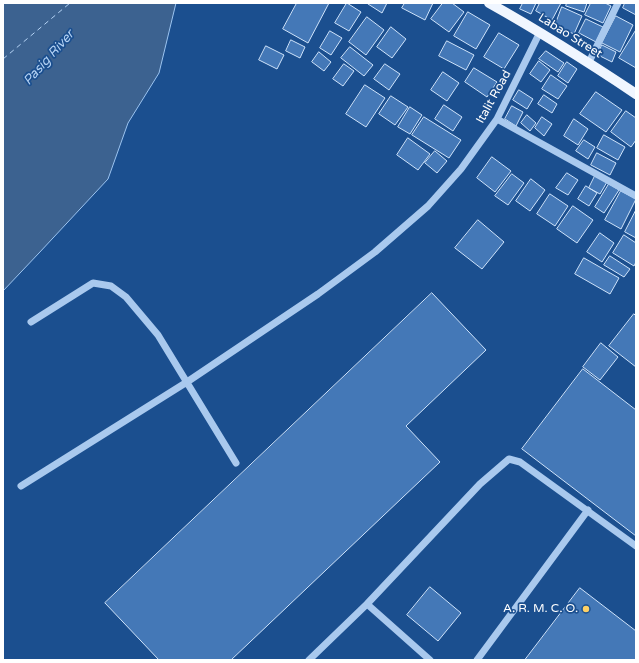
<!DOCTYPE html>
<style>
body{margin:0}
#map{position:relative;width:639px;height:663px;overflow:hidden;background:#1b4f8f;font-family:"Varela Round",sans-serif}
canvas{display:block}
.frame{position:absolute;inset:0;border:4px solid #fff;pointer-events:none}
</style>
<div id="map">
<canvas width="639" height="663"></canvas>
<div class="frame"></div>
</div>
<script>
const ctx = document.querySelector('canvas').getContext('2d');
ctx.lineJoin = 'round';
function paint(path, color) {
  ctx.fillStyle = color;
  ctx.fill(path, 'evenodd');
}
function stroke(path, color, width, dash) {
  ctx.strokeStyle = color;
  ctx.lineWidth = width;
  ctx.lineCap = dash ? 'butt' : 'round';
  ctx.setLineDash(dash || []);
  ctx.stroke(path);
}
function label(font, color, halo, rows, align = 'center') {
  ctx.font = font + ' "Varela Round",sans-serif';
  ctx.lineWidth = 3.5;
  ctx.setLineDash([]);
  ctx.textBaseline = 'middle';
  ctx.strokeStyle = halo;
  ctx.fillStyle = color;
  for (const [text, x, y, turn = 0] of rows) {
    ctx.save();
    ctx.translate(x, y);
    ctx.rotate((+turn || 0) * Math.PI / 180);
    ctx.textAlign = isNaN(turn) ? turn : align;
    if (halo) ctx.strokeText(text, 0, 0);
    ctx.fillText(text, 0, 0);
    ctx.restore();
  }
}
const water = new Path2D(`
 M 3,3 L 176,3 L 159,73 L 128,123 L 108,179 L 39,253 L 3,291 Z`);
paint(water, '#3c6290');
stroke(water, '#9cc4f0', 1);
stroke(new Path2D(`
 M 3,59 L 70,3`), '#b5d3f5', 1, [5, 4]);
const building = new Path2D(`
 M 297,3 L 329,3 L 308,43 L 283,29 Z
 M 347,3 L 361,12 L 349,31 L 335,23 Z
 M 368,3 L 387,3 L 382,13 L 368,4 Z
 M 405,3 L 433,3 L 425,20 L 402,8 Z
 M 443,3 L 452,3 L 464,12 L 449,32 L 431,19 Z
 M 523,3 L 536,3 L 531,14 L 520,9 Z
 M 540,3 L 561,3 L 552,20 L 536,11 Z
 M 567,3 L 587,3 L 584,12 L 566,6 Z
 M 591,3 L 605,3 L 611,6 L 603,23 L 585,15 Z
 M 625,3 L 636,3 L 636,15 L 623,8 Z
 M 562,7 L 582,16 L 574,34 L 555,26 Z
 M 468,12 L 490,25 L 476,49 L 454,36 Z
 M 616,16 L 633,25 L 620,52 L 602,43 Z
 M 367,17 L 384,30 L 366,55 L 349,42 Z
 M 586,19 L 603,27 L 596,42 L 579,33 Z
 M 391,27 L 406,39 L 392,58 L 377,47 Z
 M 636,30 L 636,68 L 619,58 Z
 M 330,31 L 342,38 L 331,55 L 320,48 Z
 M 499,33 L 519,45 L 504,69 L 484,57 Z
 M 291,40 L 305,47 L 300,58 L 286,51 Z
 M 447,41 L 474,55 L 466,70 L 439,56 Z
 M 602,45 L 616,52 L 612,62 L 598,55 Z
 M 266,46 L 284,55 L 277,69 L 259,60 Z
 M 350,47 L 373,65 L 364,76 L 341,58 Z
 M 546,51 L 564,63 L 558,72 L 539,59 Z
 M 319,52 L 331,62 L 324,71 L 312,62 Z
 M 539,61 L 550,70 L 541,82 L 530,74 Z
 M 567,62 L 577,69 L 568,83 L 558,76 Z
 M 344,64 L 354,71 L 343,86 L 333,79 Z
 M 385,64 L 400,74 L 389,90 L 374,79 Z
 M 474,68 L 497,82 L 487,97 L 465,82 Z
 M 443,72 L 459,83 L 447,101 L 431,90 Z
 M 551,75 L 567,86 L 558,99 L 542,89 Z
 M 365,85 L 385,98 L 366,127 L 346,114 Z
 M 519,90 L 533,99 L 527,109 L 513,100 Z
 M 596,92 L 622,110 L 606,132 L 580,114 Z
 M 544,95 L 557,104 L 552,113 L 538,104 Z
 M 391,96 L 408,107 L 395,125 L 379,114 Z
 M 444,105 L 462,117 L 453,131 L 435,119 Z
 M 512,106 L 523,112 L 516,126 L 505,119 Z
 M 410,107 L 422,115 L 410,134 L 398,127 Z
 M 626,111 L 636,118 L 636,140 L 631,147 L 611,132 Z
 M 527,115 L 536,123 L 530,131 L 521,123 Z
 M 424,117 L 461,140 L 449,158 L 412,135 Z
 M 542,117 L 552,124 L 544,136 L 535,128 Z
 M 574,119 L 588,129 L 578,145 L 564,136 Z
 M 604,135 L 625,147 L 618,160 L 597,148 Z
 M 408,138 L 430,154 L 418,170 L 397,155 Z
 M 584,140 L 595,147 L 588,159 L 576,151 Z
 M 435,151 L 447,161 L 437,173 L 425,163 Z
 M 597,153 L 616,163 L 610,175 L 591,165 Z
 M 492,157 L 511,171 L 495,192 L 477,178 Z
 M 567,173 L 578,180 L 568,195 L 556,188 Z
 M 512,174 L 524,183 L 508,205 L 495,196 Z
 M 595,176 L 607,182 L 600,194 L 589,188 Z
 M 531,179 L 545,190 L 530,211 L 516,201 Z
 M 609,184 L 619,190 L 604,213 L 595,207 Z
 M 586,186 L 597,193 L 589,206 L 578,199 Z
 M 621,191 L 636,199 L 621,229 L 605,220 Z
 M 550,194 L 568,206 L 555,226 L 537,214 Z
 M 573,206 L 593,220 L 577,243 L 557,229 Z
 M 636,210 L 636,238 L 625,232 Z
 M 478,220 L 504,242 L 482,269 L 455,248 Z
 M 600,233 L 614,243 L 602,262 L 587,252 Z
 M 624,235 L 636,243 L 636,262 L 634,266 L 613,253 Z
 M 610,256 L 630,269 L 624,277 L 604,265 Z
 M 584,258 L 619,278 L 610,294 L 575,274 Z
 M 432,293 L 486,350 L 406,426 L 440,462 L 231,660 L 159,660 L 105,603 Z
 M 634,314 L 636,316 L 636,367 L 609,346 Z
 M 601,343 L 618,357 L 600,380 L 583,367 Z
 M 583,369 L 636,410 L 636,536 L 522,449 Z
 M 430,587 L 461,613 L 438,641 L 407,615 Z
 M 580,588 L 636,631 L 636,660 L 525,660 Z`);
paint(building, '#4478b7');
stroke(building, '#cfe3fa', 1);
stroke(new Path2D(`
 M 589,62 L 618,3
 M 497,119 L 636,196
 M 31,322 L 93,283 L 111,286 L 126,297 L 158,335 L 236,463
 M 21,486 L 187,382 L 318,294 L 375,252 L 428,206 L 461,169 L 497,119 L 540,32
 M 367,604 L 430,660
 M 309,660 L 367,604 L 480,484 L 509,459 L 520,462 L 636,546
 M 477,660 L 588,510`), '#a9c9ee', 7);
stroke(new Path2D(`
 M 489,3 C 539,31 588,62 636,94`), '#f0f6ff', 10);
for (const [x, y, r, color] of [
 [586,609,4,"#ffd166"]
]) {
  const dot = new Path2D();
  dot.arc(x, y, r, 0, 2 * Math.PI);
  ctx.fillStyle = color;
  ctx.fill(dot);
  stroke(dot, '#1b4f8f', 1.5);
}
label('12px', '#fff', '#1b4f8f', [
 ["Labao Street",570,36,32],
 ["Italit Road",494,97,-61]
]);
label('12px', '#fff', '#1b4f8f', [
 ["A. R. M. C. O.",578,609]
], 'right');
label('italic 13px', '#b5d3f5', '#1b4f8f', [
 ["Pasig River",49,58,-48]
]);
</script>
